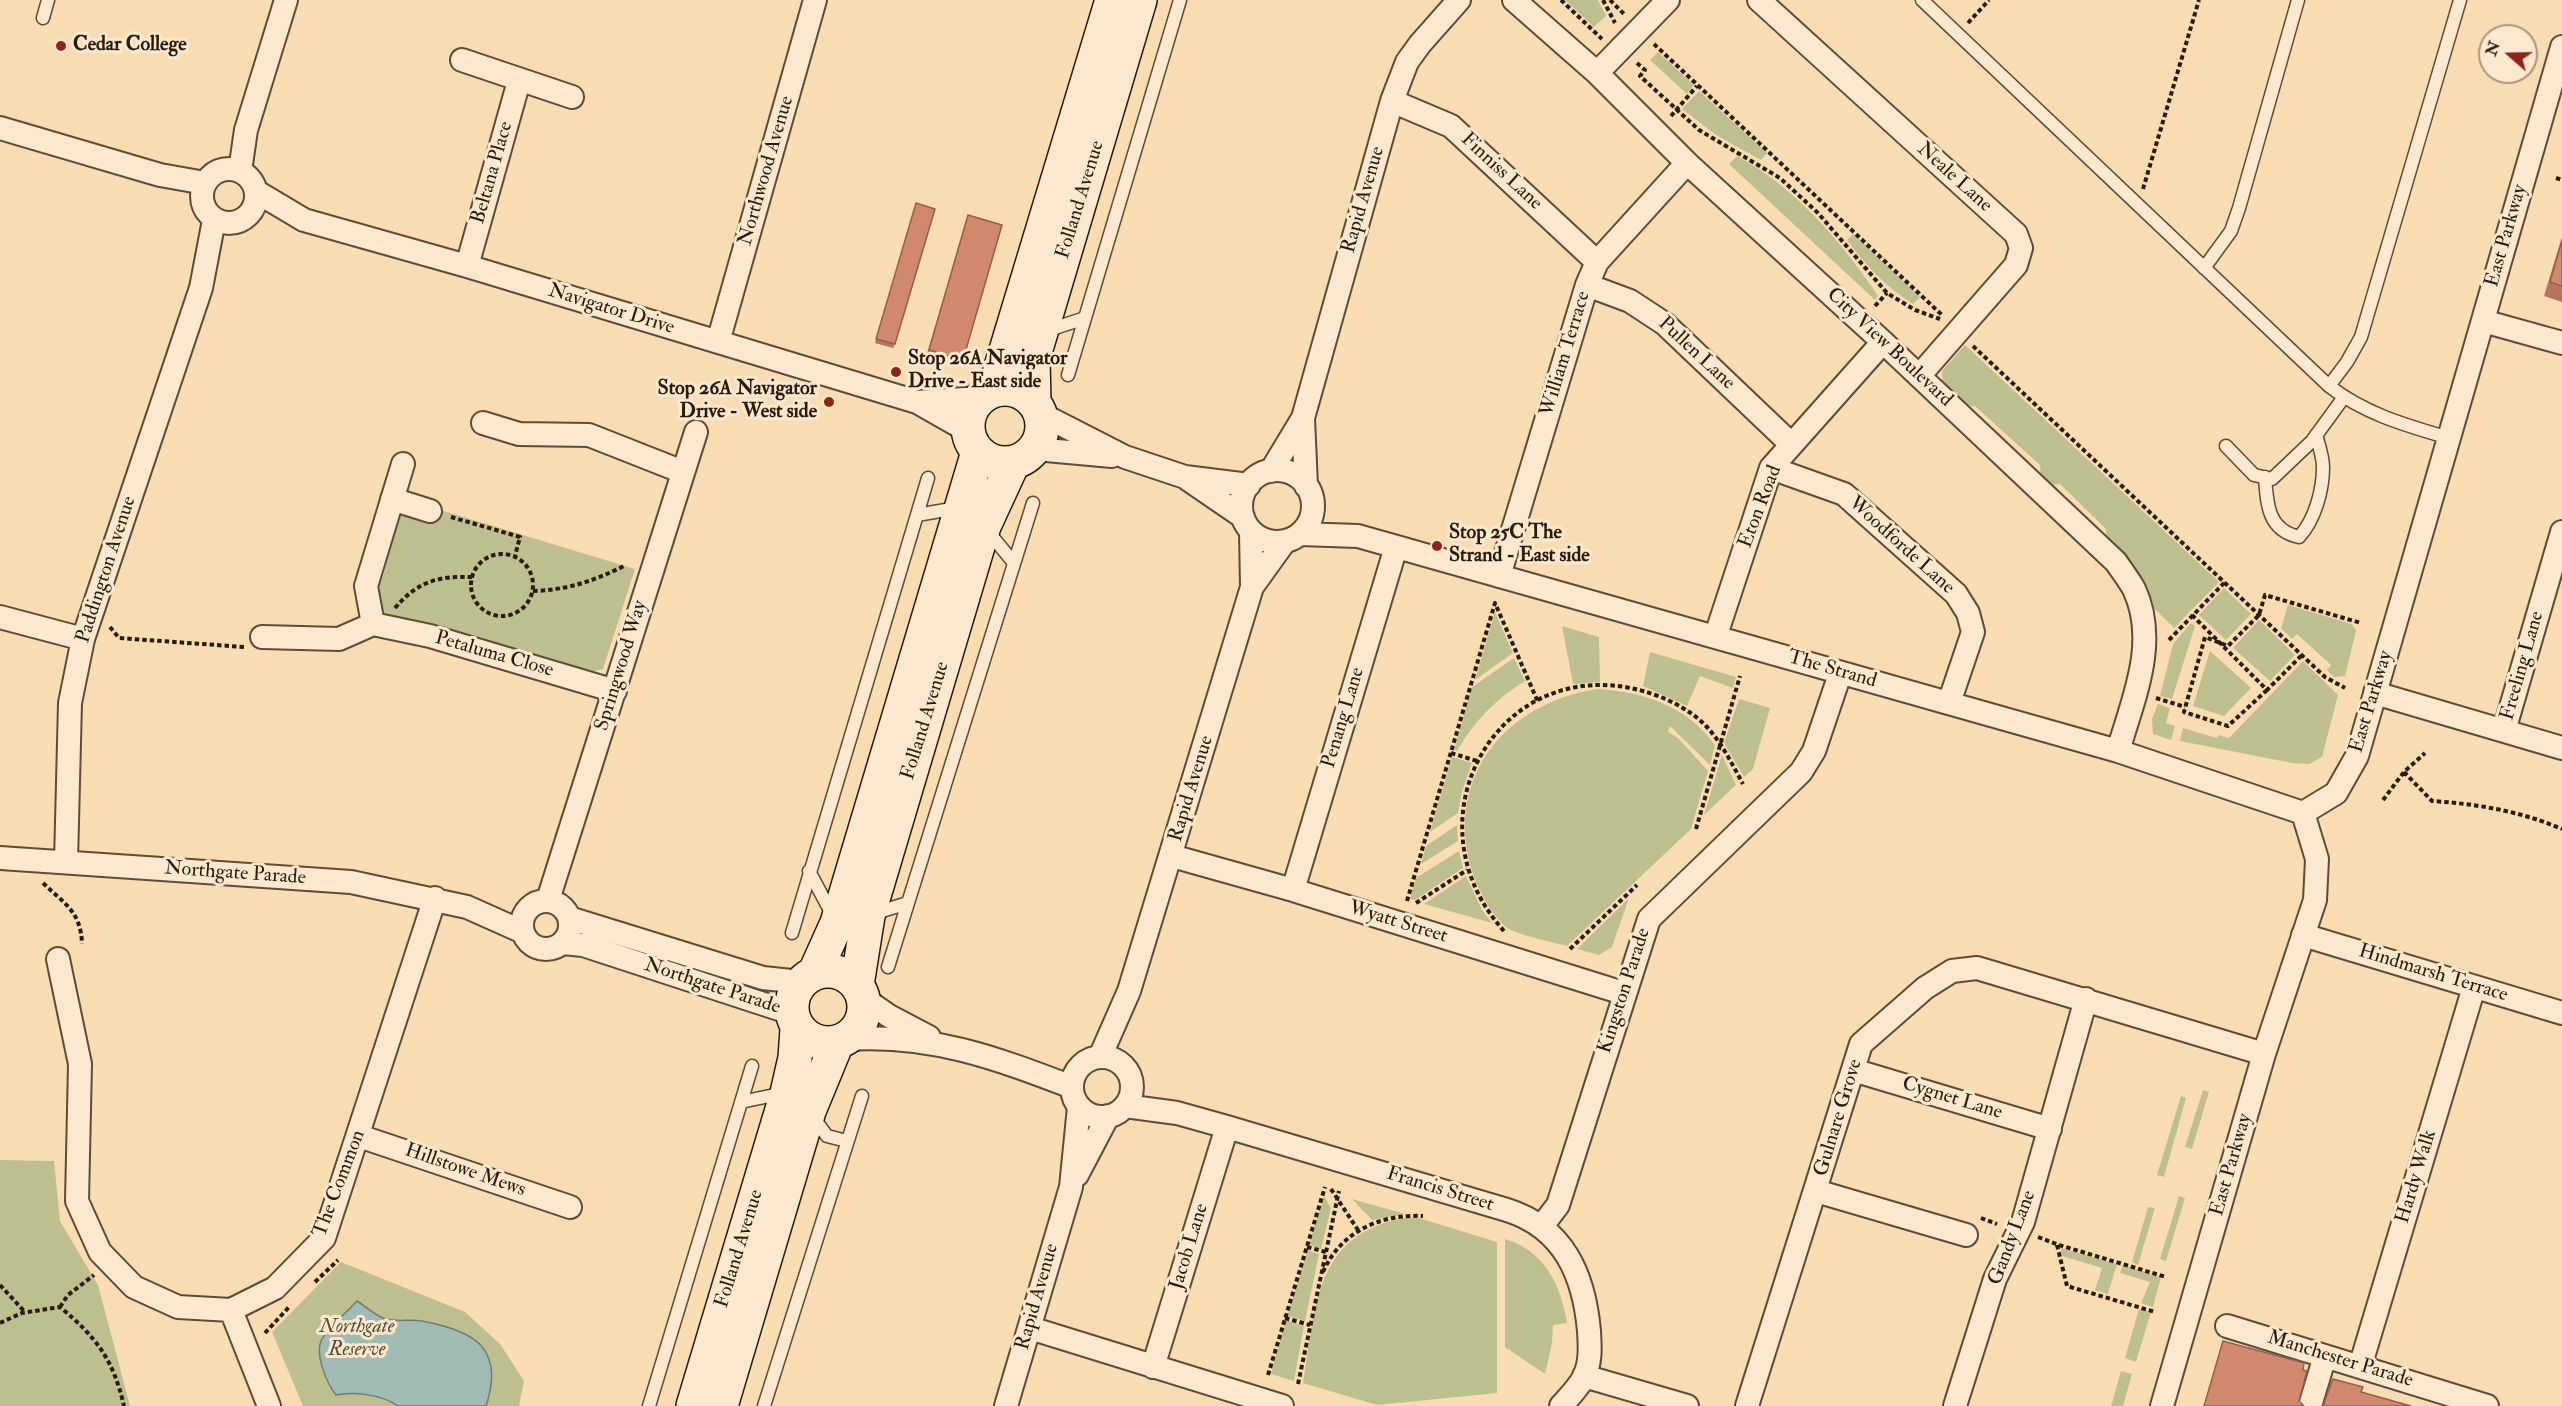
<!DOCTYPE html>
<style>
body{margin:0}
#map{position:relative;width:2562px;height:1406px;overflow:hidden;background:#fadcb3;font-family:"IM FELL Double Pica",serif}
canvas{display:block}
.north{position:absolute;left:2478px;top:24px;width:60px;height:60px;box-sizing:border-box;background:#fce8ce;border:2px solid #a89681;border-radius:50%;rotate:290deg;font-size:16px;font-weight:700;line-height:24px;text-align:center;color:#291c0e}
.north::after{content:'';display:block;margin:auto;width:21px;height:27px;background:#8f2418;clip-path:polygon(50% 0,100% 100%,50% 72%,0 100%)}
</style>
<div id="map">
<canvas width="2562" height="1406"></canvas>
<div class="north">N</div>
</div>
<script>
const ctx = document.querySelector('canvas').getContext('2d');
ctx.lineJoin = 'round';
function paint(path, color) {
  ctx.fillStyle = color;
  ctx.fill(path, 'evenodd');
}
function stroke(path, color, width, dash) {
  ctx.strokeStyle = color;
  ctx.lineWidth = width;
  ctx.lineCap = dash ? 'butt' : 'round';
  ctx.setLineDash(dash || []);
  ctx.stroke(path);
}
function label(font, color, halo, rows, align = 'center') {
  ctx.font = font + ' "IM FELL Double Pica",serif';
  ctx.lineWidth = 6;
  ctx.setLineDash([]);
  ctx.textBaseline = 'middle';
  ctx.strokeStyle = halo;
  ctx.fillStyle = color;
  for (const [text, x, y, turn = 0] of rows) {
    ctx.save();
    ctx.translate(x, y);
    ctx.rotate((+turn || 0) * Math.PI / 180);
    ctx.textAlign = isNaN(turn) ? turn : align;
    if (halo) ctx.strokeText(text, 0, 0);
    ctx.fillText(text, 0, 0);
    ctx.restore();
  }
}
paint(new Path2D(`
 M 1565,0 L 1598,0 L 1606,16 L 1594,27 Z
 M 1658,52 L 1694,85 L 1687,94 L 1650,60 Z
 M 1699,91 L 1767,153 L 1761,160 L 1716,135 L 1682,109 Z
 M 1737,156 C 1795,187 1842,242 1878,296 L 1875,300 L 1729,164 Z
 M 1853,234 L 1920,297 L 1913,304 C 1887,288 1865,265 1847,240 Z
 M 1965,345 L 2219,582 L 2174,628 L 2154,608 L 2138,573 L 2107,541 L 2106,529 L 2060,484 L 2047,485 L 2041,478 L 2040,465 L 1975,406 L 1963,407 L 1943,385 L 1942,371 Z
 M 434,508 L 635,569 L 603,669 L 580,675 L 391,621 L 380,610 L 372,581 L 383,577 L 397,515 Z
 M 2224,588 L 2251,614 L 2226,640 L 2199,615 Z
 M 2288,605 L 2352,624 L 2356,631 L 2345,676 L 2334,677 L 2327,670 L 2331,665 L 2297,634 L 2292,639 L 2281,628 Z
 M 1495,612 L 1513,653 L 1475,680 Z
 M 2259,620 L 2295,655 L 2270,681 L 2233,648 Z
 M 2191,623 L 2195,626 L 2172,699 L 2160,696 L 2173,644 Z
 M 1562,626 L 1599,637 L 1600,682 L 1573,684 Z
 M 2210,651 L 2251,688 L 2224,716 L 2193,706 Z
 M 1650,652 L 1736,677 L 1733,688 L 1700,676 L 1687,706 L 1643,686 Z
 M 1514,658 L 1525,681 C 1496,699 1474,721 1457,751 L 1454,750 L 1472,687 Z
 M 2303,661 L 2338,695 L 2322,757 L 2309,764 L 2292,763 L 2180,741 L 2183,728 L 2217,738 L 2218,735 L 2229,738 Z
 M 1597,689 C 1642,691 1689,707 1715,745 L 1710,765 L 1670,726 L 1668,732 L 1678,738 L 1708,771 L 1691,829 L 1567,946 C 1552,942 1516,935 1506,927 C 1490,913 1477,888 1471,868 C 1445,775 1507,703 1597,689 Z
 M 1739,699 L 1770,708 L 1753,769 L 1744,777 L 1724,743 Z
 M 2158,704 L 2170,708 L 2166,723 L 2175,726 L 2171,740 L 2153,734 L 2152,719 Z
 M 1722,755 L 1736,785 L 1704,815 Z
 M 1452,757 L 1472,763 L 1462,791 L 1458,813 L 1430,832 Z
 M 1457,825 L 1458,841 L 1421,864 L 1426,846 Z
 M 1459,851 L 1463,868 L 1415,900 L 1410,899 L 1416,878 Z
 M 1466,876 L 1482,910 L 1492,923 L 1424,904 Z
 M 1629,898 L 1612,947 L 1599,955 L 1577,949 Z
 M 2203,1090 L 2209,1092 L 2192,1149 L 2185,1147 Z
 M 2181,1096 L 2186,1098 L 2164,1177 L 2157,1175 Z
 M 0,1160 L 54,1161 L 60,1221 L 98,1285 L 130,1406 L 0,1406 Z
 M 1324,1196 L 1331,1208 L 1321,1249 L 1309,1245 Z
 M 2179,1196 L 2185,1198 L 2166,1261 L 2160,1259 Z
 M 1352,1199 L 1405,1214 L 1372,1220 Z
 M 2148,1207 L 2155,1208 L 2138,1265 L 2132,1262 Z
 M 1403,1218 L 1419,1218 L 1497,1242 L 1497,1393 L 1377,1405 L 1303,1383 C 1316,1308 1313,1236 1403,1218 Z
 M 1505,1239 C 1545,1251 1561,1285 1567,1323 L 1553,1325 L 1552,1343 L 1545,1374 L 1505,1347 Z
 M 2061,1248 L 2117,1264 L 2108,1294 L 2095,1290 L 2102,1268 L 2062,1256 Z
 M 1308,1250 L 1319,1254 L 1305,1321 L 1287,1316 Z
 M 341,1262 L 465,1312 L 500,1344 L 524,1381 L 519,1406 L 303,1406 L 272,1332 Z
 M 2123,1265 L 2161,1277 L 2153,1307 L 2141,1303 L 2150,1282 L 2120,1273 Z
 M 2139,1309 L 2151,1312 L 2136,1362 L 2125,1358 Z
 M 1286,1320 L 1304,1326 L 1294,1381 L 1271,1374 Z
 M 2121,1371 L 2132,1374 L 2123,1406 L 2111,1406 Z`), '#bdc08e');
const water = new Path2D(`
 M 357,1301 C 365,1306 375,1315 385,1319 C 396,1322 410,1319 422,1321 C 475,1331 505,1348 486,1406 L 398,1406 C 382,1395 355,1391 336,1395 C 327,1384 315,1355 321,1341 C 326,1330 348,1311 357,1301 Z`);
paint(water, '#a0bab4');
stroke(water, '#707b72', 1.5);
const lane = new Path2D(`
 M 1922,0 L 2329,386 C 2365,414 2405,425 2449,438
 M 43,18 L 48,0
 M 2204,268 L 2231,231 L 2239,208 L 2298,0
 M 1046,331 L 1085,318
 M 1068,375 L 1180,0
 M 2329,386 L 2347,362 L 2361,337 L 2460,0
 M 2226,446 L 2254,475 L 2272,479 L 2312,441 L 2344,397
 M 2265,477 C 2267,505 2268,530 2299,537 C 2315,520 2323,490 2323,467 C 2323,457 2319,445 2316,435
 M 917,515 L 957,508
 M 986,529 L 1014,563
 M 809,871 L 833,916
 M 872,914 L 908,903
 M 792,933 L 928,478
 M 888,967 L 1033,503
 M 741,1102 L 784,1093
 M 813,1117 L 827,1136 L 847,1141
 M 649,1406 L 752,1066
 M 764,1406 L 862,1096`);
const street = new Path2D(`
 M 1514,0 L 1597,73 L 1687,163 L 1883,342 L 2116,562 C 2122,571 2129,580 2134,589 C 2159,642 2133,699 2118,751
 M 1759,0 L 2016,234 L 2021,248 L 2016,265 L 1919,376
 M 462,60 L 572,97
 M 1597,73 L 1668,0
 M 1392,101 L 1451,126 L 1597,262
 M 0,128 L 160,175 L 205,183
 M202 196a27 27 0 1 1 54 0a27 27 0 1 1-54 0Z
 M 240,171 L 246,130 L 286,0
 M 257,192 L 304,220 L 467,266 L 917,402 L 968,431
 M 467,266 L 519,81
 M 1587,285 L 1630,301 L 1665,324 L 1791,444
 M 2483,321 L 2562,343
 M 718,342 L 815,0
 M 917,402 L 981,398
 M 1041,414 L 1125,457 L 1185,477 L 1249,485
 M 1303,418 L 1306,486
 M 483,423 L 519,434 L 589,435 L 683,472
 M 1035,449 L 1112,456
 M 403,464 L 366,586 L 373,624 L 430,636 L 615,691
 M 1771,468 L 1844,494 L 1956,594 L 1968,613 L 1973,632 L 1949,703
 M1241 506a36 36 0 1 1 72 0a36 36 0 1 1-72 0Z
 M 1271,471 L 1303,418 L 1392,101 L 1407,62 L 1420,44 L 1459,0
 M 1189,480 L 1243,517
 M 392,499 L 430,511
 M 1300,534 L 1358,536 L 2118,751 L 2303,813
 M 1499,576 L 1587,285 L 1597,262 L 1687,163
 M 1252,587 L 1285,541
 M 0,617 L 83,639
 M 1716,635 L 1771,468 L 1883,342
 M 262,637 L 339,639 L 373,624
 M 2375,693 L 2562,748
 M 2504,731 L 2562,532
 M 1172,856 L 1293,890 L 1623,993
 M 0,858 L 351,882 L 467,907 L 523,932
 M 66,862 L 70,703 L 83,639 L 201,288 L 214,220
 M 1293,890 L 1396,547
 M 548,900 L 696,432
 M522 925a24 24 0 1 1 48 0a24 24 0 1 1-48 0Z
 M 569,918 L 763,978 L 801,982
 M 2303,935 L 2562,1013
 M 563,943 L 583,945 L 791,1013
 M 58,959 L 80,1064 L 77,1201 L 100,1252 L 134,1287 L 178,1307 L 231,1310 L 275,1288 L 324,1238 L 435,898
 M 863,998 L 889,1016 L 929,1037
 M 847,1039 C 929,1033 996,1058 1072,1087
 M 1100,1057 L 1129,991 L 1252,587 L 1251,532
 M1072 1087a30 30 0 1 1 60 0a30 30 0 1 1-60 0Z
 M 1853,1070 L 2050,1129
 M 1125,1106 L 1177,1113 L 1227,1127 L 1507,1210 C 1564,1228 1584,1275 1589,1331 C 1590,1347 1591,1362 1584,1377 C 1579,1387 1569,1397 1561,1406
 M 359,1136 L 570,1207
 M 1077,1175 L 1108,1116
 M 1816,1191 L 1966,1235
 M 1542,1226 L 1558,1205 L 1649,919 L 1801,772 L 1814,751 L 1840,674
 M 231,1310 L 269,1406
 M 2227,1326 L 2487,1406
 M 1030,1328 L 1282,1406
 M 1153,1367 L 1227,1127
 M 2360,1367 L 2474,987
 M 1584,1376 L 1687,1406
 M 1006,1406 L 1071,1187 L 1079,1107
 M 1747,1406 L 1861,1044 L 1925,988 L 1952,971 L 1977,968 L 2264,1054
 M 1955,1406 L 1995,1279 L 2023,1222 L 2086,999
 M 2162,1406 L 2264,1054 L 2315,900 L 2317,859 L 2303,813 L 2336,793 L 2357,756 L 2562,47
 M 2310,1406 L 2325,1356`);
const secondary = new Path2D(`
 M968 426a37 37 0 1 1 74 0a37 37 0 1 1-74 0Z
 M 994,390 L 1112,0
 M 1034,402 L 1033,359 L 1140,0
 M792 1007a36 36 0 1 1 72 0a36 36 0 1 1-72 0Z
 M 815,972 L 837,923 L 978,452
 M 857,985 L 868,916 L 984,526 L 1013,463
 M 693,1406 L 787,1093 L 795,1058 L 797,1029
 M 721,1406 L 809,1111 L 837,1043`);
stroke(lane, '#5d4c37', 15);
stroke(street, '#5d4c37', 26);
stroke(secondary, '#291c0e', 36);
stroke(new Path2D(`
 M 1561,0 L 1602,39
 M 1603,0 L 1615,23
 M 1610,0 L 1625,15
 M 1968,23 L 1989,0
 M 1654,44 L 1943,316
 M 1637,63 L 1645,70 L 1640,76 L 1699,130 L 1780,178 L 1818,213 L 1887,293 L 1915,310 L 1940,319
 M 1671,116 L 1697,86
 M 2556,178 L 2562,180
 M 2143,189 L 2199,0
 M 1875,306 L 1887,293
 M 1973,346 L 2325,677 L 2345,688
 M 451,517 L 520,537 L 515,556
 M471 585a31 31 0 1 1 62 0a31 31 0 1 1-62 0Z
 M 533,591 C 567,590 594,581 624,566
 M 395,608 C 418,581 438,576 472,577
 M 2192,615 L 2267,690 L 2302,655
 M 110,627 L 119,638 L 244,647
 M 2169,640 L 2225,582
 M 2267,690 L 2228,726 L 2184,712 L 2205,637 L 2228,646 L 2259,615 L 2265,595 L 2361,623
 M 2156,698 L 2185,707
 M 1451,753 L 1477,761
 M 2404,772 L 2432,801 C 2477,804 2520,811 2562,829
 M 2383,800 L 2404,772 L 2425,753
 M 1696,829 L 1740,676
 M 43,883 C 65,904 81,912 82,944
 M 1407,901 L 1495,603 L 1538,702
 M 1416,903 L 1467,870
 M 1504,931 C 1403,819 1499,651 1643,691 C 1665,697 1691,710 1706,726 C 1722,743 1732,764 1743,784
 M 1570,949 L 1637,885
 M 1331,1189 L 1358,1230
 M 1981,1218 L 1997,1224
 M 2038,1237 L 2059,1245 L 2166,1277
 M 2057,1245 L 2067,1286 L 2155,1312
 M 1307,1247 L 1326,1252
 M 1323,1272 C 1341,1231 1381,1214 1423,1216
 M 315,1282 L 338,1260
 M 0,1285 L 25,1312
 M 60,1307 L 68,1295 L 94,1275
 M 1285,1318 L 1310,1325
 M 0,1323 L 22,1313 L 60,1307 C 97,1338 113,1359 124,1406
 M 265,1333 L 290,1306
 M 1268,1375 L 1325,1187
 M 1298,1384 L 1339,1191`), '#291c0e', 4, [4.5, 3]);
stroke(lane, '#fce8ce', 12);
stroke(street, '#fce8ce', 22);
stroke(secondary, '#fce8ce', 33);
paint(new Path2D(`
 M 916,203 L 895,344 L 893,348 L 875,343 Z
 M 968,215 L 963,360 L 960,367 L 926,357 Z
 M 2562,237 L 2562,302 L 2544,296 Z`), '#b5755d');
const building = new Path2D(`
 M 916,203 L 935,209 L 895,344 L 876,339 Z
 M 968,215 L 1002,225 L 963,360 L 929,350 Z
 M 2562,240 L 2562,286 L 2550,282 Z
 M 2223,1341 L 2304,1363 L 2303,1370 L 2307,1371 L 2299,1401 L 2304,1406 L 2204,1406 Z
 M 2333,1379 L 2363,1387 L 2361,1392 L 2411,1406 L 2323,1406 Z`);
paint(building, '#d2886c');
stroke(building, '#935f4c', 1.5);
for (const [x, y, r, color] of [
 [61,46,6,"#8f2418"],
 [896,372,6,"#8f2418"],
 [829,402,6,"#8f2418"],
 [1437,546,6,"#8f2418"]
]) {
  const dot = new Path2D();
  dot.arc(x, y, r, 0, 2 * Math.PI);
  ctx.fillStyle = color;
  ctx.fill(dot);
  stroke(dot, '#fce8ce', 2);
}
label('bold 20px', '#291c0e', '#fce8ce', [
 ["Cedar College",73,46],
 ["Stop 26A Navigator",908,360],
 ["Drive - East side",908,383],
 ["Stop 26A Navigator",817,390,"right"],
 ["Drive - West side",817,413,"right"],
 ["Stop 25C The",1449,534],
 ["Strand - East side",1449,557]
], 'left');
label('20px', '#291c0e', '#fce8ce', [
 ["Northwood Avenue",767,171,-74],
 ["Finniss Lane",1501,172,43],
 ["Beltana Place",493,173,-74],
 ["Neale Lane",1954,178,42],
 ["Folland Avenue",1081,200,-73],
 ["Rapid Avenue",1364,200,-74],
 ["East Parkway",2507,236,-74],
 ["Navigator Drive",611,310,17],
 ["City View Boulevard",1889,348,43],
 ["William Terrace",1566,354,-73],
 ["Pullen Lane",1696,354,43],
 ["Eton Road",1761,507,-69],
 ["Woodforde Lane",1901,546,42],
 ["Paddington Avenue",107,570,-72],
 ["Petaluma Close",494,655,16],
 ["Springwood Way",622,666,-73],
 ["Freeling Lane",2523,666,-74],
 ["The Strand",1832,670,16],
 ["East Parkway",2372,702,-73],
 ["Penang Lane",1344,718,-73],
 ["Folland Avenue",926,721,-73],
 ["Rapid Avenue",1192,789,-73],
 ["Northgate Parade",235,874,4],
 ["Wyatt Street",1398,923,17],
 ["Hindmarsh Terrace",2433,974,17],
 ["Northgate Parade",712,987,18],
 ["Kingston Parade",1625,991,-72],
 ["Cygnet Lane",1952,1099,17],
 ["Gulnare Grove",1839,1118,-73],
 ["East Parkway",2232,1165,-74],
 ["Hillstowe Mews",465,1171,19],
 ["Hardy Walk",2417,1177,-73],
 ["The Common",340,1184,-69],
 ["Francis Street",1440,1190,17],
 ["Gandy Lane",2013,1238,-69],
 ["Jacob Lane",1190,1247,-73],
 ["Folland Avenue",740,1249,-73],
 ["Rapid Avenue",1038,1297,-74],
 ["Manchester Parade",2340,1360,17]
]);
label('italic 20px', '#554d34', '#fce8ce', [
 ["Northgate",357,1328],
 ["Reserve",357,1351]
]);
</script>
